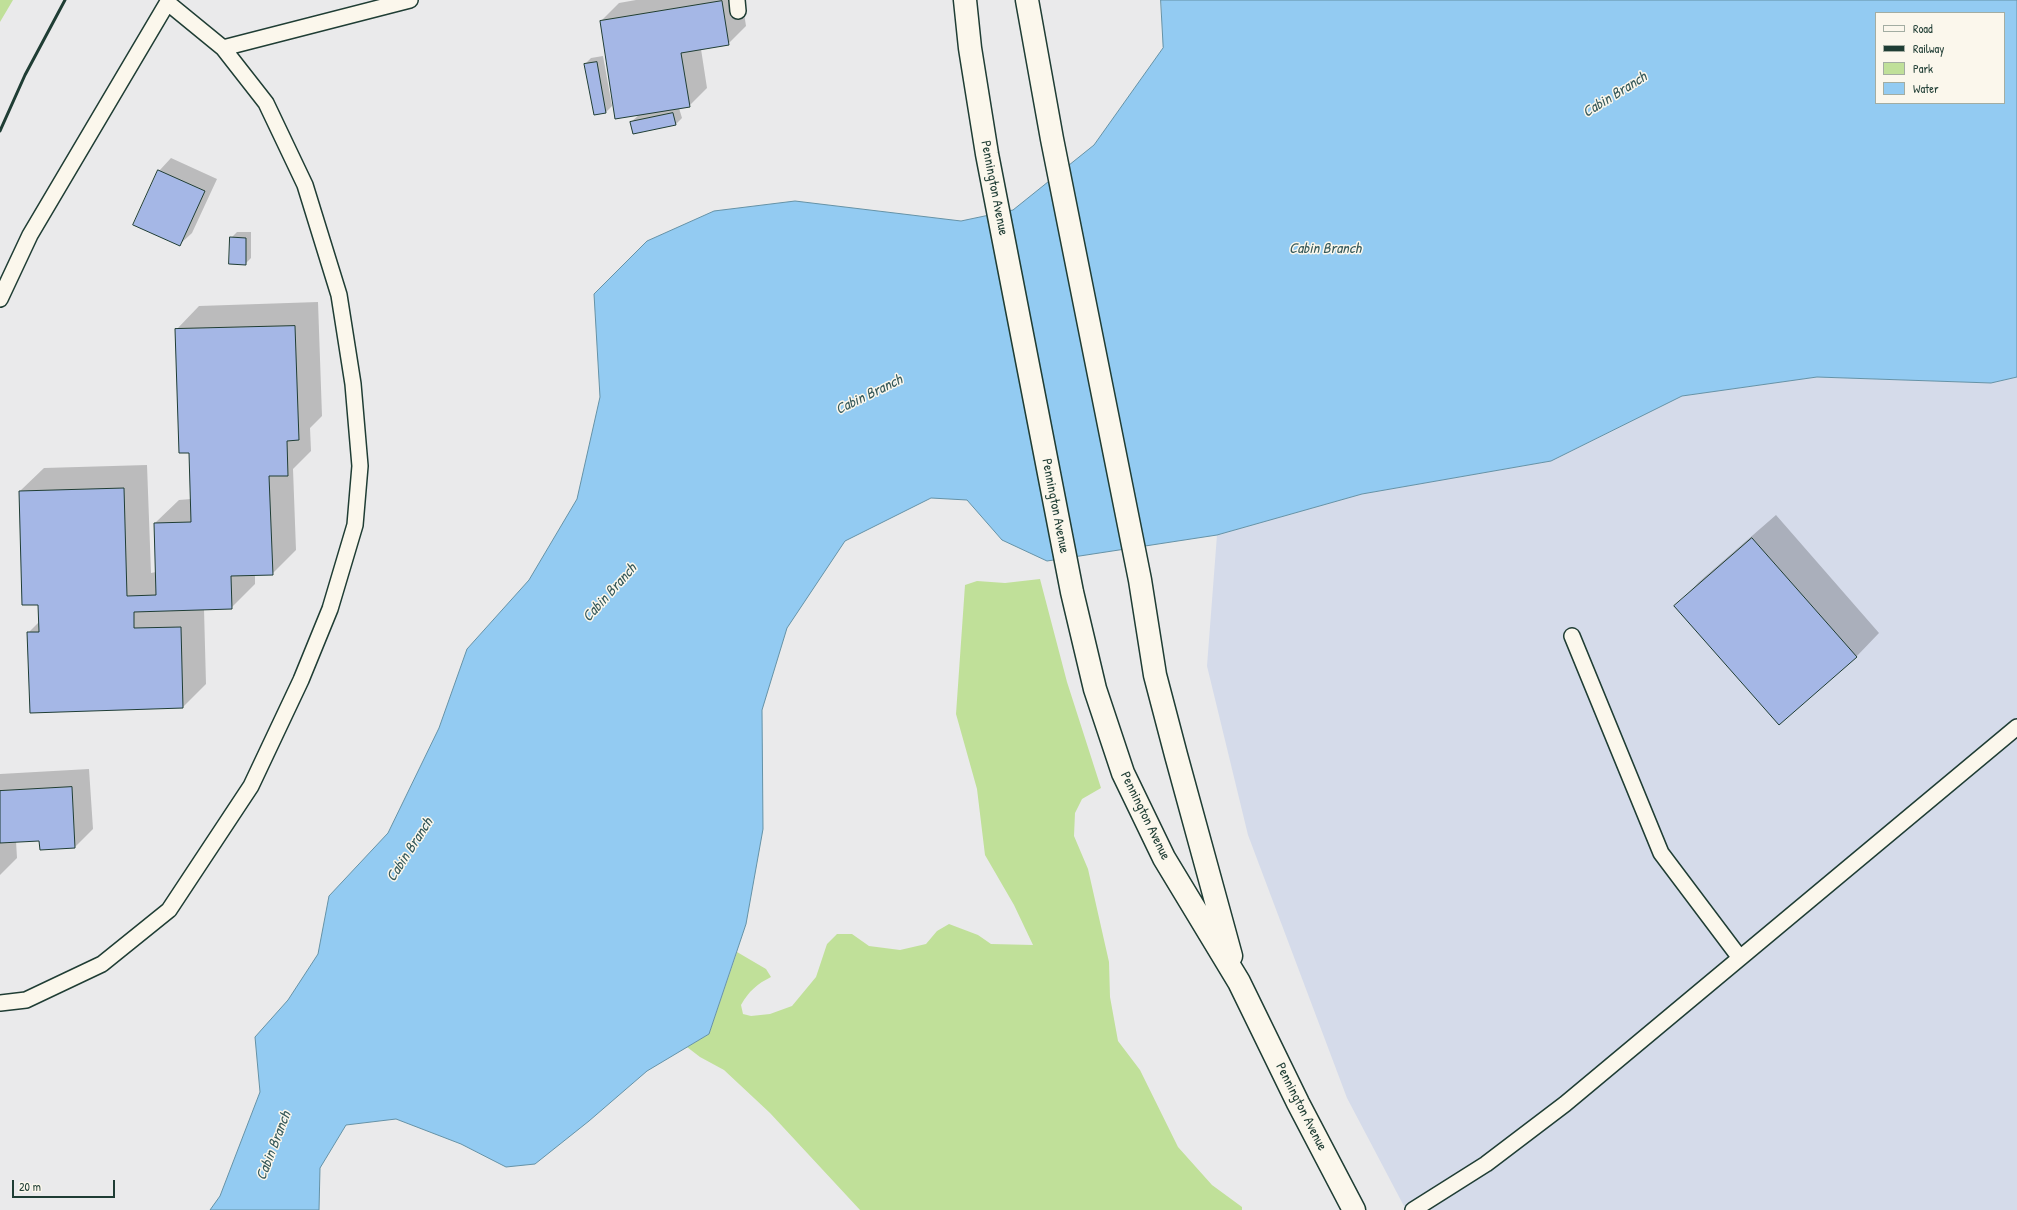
<!DOCTYPE html>
<style>
body{margin:0}
#map{position:relative;width:2017px;height:1210px;overflow:hidden;background:#eaeaeb;font-family:"Patrick Hand",sans-serif}
canvas{display:block}
.legend{position:absolute;left:1875px;top:12px;width:130px;height:92px;box-sizing:border-box;background:#fbf7ec;border:1px solid #a3ada2;margin:0;padding:5px 7px;list-style:none;font-size:12px;color:#1f3d34}
.legend li{display:flex;align-items:center;gap:8px;height:20px}
.legend b{width:20px;border:1px solid #a3ada2}
.scale{position:absolute;left:12px;top:1180px;width:103px;height:18px;box-sizing:border-box;border:2px solid #1f3d34;border-top:0;padding-left:5px;font-size:12px;line-height:14px;white-space:nowrap;color:#1f3d34;-webkit-text-stroke:3px #fbf7ec;paint-order:stroke}
</style>
<div id="map">
<canvas width="2017" height="1210"></canvas>
<ul class="legend">
<li><b style="height:5px;background:#fbf7ec"></b>Road</li>
<li><b style="height:5px;background:#1f3d34"></b>Railway</li>
<li><b style="height:11px;background:#c0e099"></b>Park</li>
<li><b style="height:11px;background:#93cbf2"></b>Water</li>
</ul>
<div class="scale">20 m</div>
</div>
<script>
const ctx = document.querySelector('canvas').getContext('2d');
ctx.lineJoin = 'round';
function paint(path, color) {
  ctx.fillStyle = color;
  ctx.fill(path, 'evenodd');
}
function stroke(path, color, width, dash) {
  ctx.strokeStyle = color;
  ctx.lineWidth = width;
  ctx.lineCap = dash ? 'butt' : 'round';
  ctx.setLineDash(dash || []);
  ctx.stroke(path);
}
function label(font, color, halo, rows, align = 'center') {
  ctx.font = font + ' "Patrick Hand",sans-serif';
  ctx.lineWidth = 3;
  ctx.setLineDash([]);
  ctx.textBaseline = 'middle';
  ctx.strokeStyle = halo;
  ctx.fillStyle = color;
  for (const [text, x, y, turn = 0] of rows) {
    ctx.save();
    ctx.translate(x, y);
    ctx.rotate((+turn || 0) * Math.PI / 180);
    ctx.textAlign = isNaN(turn) ? turn : align;
    if (halo) ctx.strokeText(text, 0, 0);
    ctx.fillText(text, 0, 0);
    ctx.restore();
  }
}
paint(new Path2D(`
 M 1817,377 L 1990,383 L 2017,377 L 2017,1210 L 1406,1210 L 1347,1098 L 1248,835 L 1207,666 L 1217,535 L 1362,494 L 1551,461 L 1682,396 Z`), '#d5dbea');
paint(new Path2D(`
 M 0,0 L 13,0 L 0,22 Z
 M 1040,579 L 1067,682 L 1101,788 L 1082,799 L 1075,813 L 1074,836 L 1088,869 L 1109,962 L 1110,997 L 1118,1041 L 1140,1070 L 1178,1147 L 1212,1185 L 1242,1207 L 1242,1210 L 860,1210 L 770,1113 L 724,1070 L 700,1057 L 687,1047 L 709,1034 L 737,952 L 766,969 L 771,977 C 757,984 749,991 741,1005 L 743,1014 L 751,1016 L 770,1014 L 792,1006 L 816,977 L 827,944 L 837,934 L 852,934 L 869,946 L 900,950 L 926,944 L 937,931 L 949,924 L 978,935 L 991,944 L 1033,945 L 1014,905 L 985,855 L 977,789 L 956,714 L 965,585 L 977,581 L 1005,583 Z`), '#c0e099');
const water = new Path2D(`
 M 1161,0 L 2017,0 L 2017,377 L 1991,383 L 1817,377 L 1682,396 L 1551,461 L 1362,494 L 1217,535 L 1047,561 L 1002,540 L 967,500 L 931,498 L 845,541 L 787,628 L 762,710 L 763,829 L 746,924 L 709,1034 L 647,1071 L 589,1121 L 535,1164 L 506,1167 L 461,1144 L 396,1119 L 346,1125 L 320,1168 L 319,1210 L 210,1210 L 220,1196 L 260,1092 L 255,1037 L 288,1000 L 318,954 L 329,896 L 388,833 L 439,728 L 467,649 L 529,580 L 577,499 L 600,397 L 594,294 L 647,241 L 714,211 L 795,201 L 961,221 L 1013,210 L 1094,145 L 1163,48 ZM 1876,13 L 2004,13 L 2004,103 L 1876,103 Z`);
paint(water, '#93cbf2');
stroke(water, '#6592a6', 1);
paint(new Path2D(`
 M 636,0 L 742,0 L 746,26 L 728,44 L 701,49 L 707,88 L 689,106 L 679,108 L 682,118 L 676,124 L 631,122 L 640,114 L 601,21 L 619,3 Z
 M 603,56 L 612,106 L 606,112 L 595,114 L 585,64 L 591,58 Z
 M 171,158 L 217,179 L 192,233 L 179,245 L 159,171 Z
 M 237,232 L 251,232 L 251,258 L 245,264 L 231,238 Z
 M 318,302 L 322,416 L 310,428 L 311,451 L 293,469 L 296,550 L 272,574 L 255,575 L 255,584 L 231,608 L 204,609 L 206,684 L 183,707 L 28,633 L 39,622 L 38,604 L 20,491 L 44,468 L 147,465 L 151,573 L 156,572 L 155,523 L 179,500 L 191,499 L 190,452 L 176,330 L 199,306 Z
 M 1776,515 L 1879,633 L 1856,657 L 1676,606 L 1699,582 Z
 M 89,769 L 93,829 L 75,847 L 40,840 L 16,841 L 17,858 L 0,875 L 0,774 Z`), '#0003');
const building = new Path2D(`
 M 722,1 L 729,45 L 681,53 L 690,107 L 615,119 L 600,21 Z
 M 597,62 L 606,113 L 594,115 L 584,64 Z
 M 673,113 L 676,125 L 633,134 L 630,122 Z
 M 158,170 L 205,191 L 180,246 L 133,225 Z
 M 230,237 L 246,238 L 246,265 L 229,264 Z
 M 295,326 L 299,440 L 287,441 L 288,476 L 269,476 L 273,575 L 231,576 L 232,609 L 134,612 L 134,628 L 181,627 L 183,708 L 30,713 L 27,632 L 39,632 L 38,605 L 22,605 L 19,491 L 124,488 L 127,596 L 156,595 L 154,523 L 191,522 L 189,453 L 179,453 L 175,329 Z
 M 1752,538 L 1857,657 L 1779,725 L 1674,606 Z
 M 72,787 L 75,848 L 40,850 L 39,841 L 0,843 L 0,791 Z`);
paint(building, '#a5b7e6');
stroke(building, '#1f3d34', 1);
const service = new Path2D(`
 M 737,0 L 738,11
 M 223,48 L 410,0
 M 0,299 L 30,235 L 169,0
 M 1572,636 L 1661,853 L 1740,958
 M 0,1003 L 26,1000 L 102,964 L 169,910 L 251,786 L 301,680 L 330,609 L 355,525 L 360,466 L 353,384 L 339,295 L 305,185 L 266,103 L 223,48 L 168,3
 M 1413,1210 L 1486,1164 L 1565,1104 L 2017,727`);
const secondary = new Path2D(`
 M 965,0 L 970,48 L 987,154 L 1072,592 L 1095,689 L 1123,773 L 1164,858 L 1239,982 L 1298,1103 L 1354,1210
 M 1027,0 L 1052,139 L 1140,580 L 1155,675 L 1176,755 L 1231,956`);
stroke(service, '#1f3d34', 18);
stroke(secondary, '#1f3d34', 25);
stroke(service, '#fbf7ec', 15);
stroke(secondary, '#fbf7ec', 22);
stroke(new Path2D(`
 M 0,131 L 25,75 L 65,0`), '#1f3d34', 3);
label('14px', '#1f3d34', '#fbf7ec', [
 ["Pennington Avenue",994,188,79],
 ["Pennington Avenue",1055,506,79],
 ["Pennington Avenue",1145,816,64],
 ["Pennington Avenue",1301,1107,63]
]);
label('italic 15px', '#36595a', '#fbf7ec', [
 ["Cabin Branch",1615,95,-32],
 ["Cabin Branch",1325,249],
 ["Cabin Branch",869,395,-26],
 ["Cabin Branch",610,593,-48],
 ["Cabin Branch",410,850,-57],
 ["Cabin Branch",274,1146,-69]
]);
</script>
